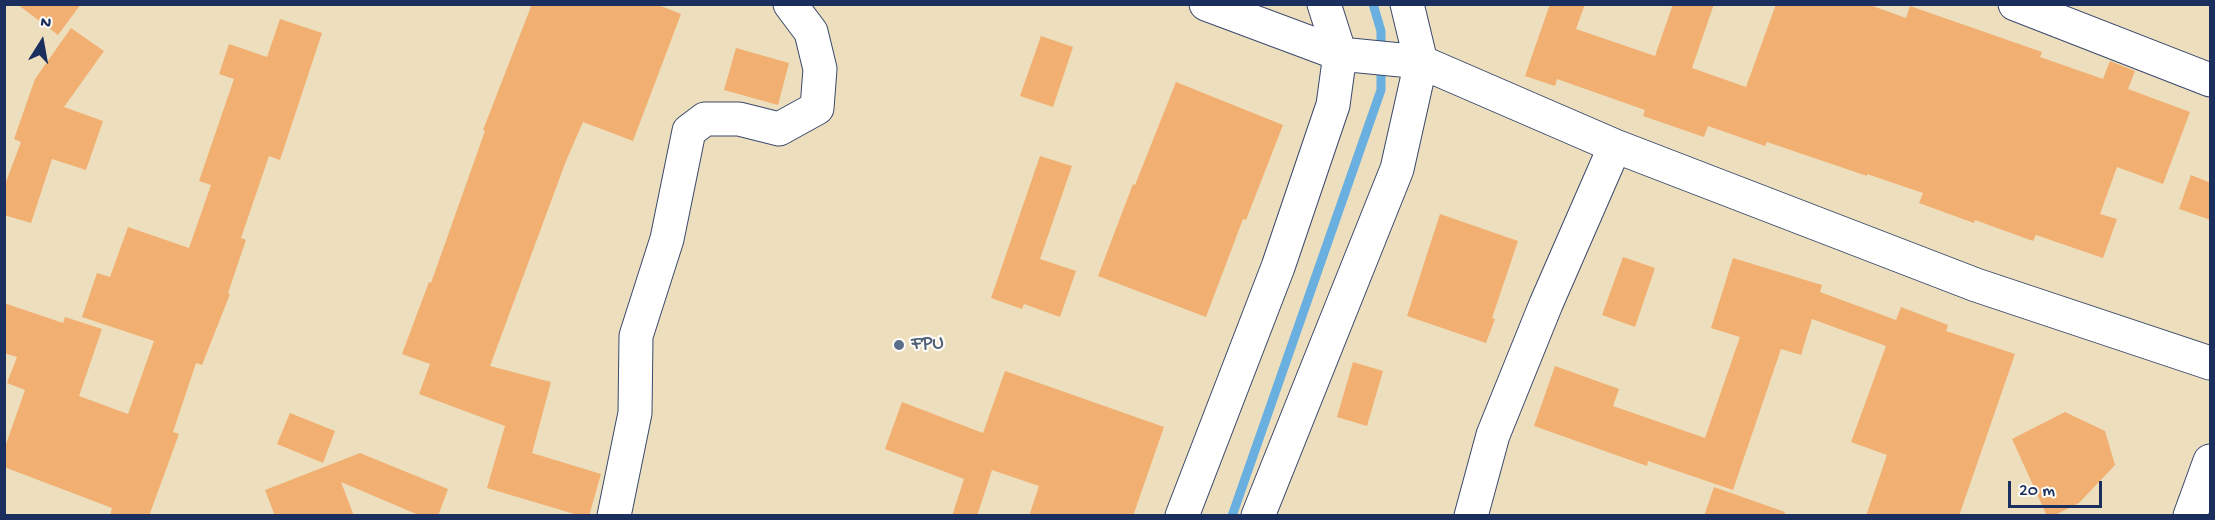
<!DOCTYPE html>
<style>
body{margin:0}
#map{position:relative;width:2215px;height:520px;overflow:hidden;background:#eddfbd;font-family:"Gochi Hand",sans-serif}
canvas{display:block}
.frame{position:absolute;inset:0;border:6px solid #1b2f5e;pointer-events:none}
.north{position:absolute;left:12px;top:12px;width:60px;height:60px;-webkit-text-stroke:4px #fdfcf7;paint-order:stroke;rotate:11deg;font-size:16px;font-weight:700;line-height:24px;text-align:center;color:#1b2f5e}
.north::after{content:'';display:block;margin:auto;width:21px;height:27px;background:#1b2f5e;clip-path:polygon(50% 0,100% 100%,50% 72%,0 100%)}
.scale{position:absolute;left:2008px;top:481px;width:94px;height:27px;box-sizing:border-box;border:3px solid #1b2f5e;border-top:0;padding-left:8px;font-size:18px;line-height:21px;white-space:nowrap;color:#1b2f5e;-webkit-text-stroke:4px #fdfcf7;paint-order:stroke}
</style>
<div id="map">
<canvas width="2215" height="520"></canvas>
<div class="frame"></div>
<div class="north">N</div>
<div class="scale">20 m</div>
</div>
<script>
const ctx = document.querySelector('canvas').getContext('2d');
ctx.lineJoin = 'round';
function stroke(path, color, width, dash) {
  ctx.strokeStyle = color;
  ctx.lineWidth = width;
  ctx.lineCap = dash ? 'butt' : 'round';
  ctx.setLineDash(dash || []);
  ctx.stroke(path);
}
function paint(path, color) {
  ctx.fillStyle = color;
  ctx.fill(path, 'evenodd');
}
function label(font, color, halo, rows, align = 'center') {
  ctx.font = font + ' "Gochi Hand",sans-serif';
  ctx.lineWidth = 4.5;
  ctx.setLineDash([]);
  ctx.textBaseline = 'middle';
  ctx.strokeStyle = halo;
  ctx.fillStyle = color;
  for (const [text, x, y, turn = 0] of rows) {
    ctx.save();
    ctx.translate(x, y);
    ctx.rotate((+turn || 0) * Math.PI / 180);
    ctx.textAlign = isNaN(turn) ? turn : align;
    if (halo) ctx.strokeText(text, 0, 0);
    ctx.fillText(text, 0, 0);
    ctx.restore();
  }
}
stroke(new Path2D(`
 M 1232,516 L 1381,90 L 1381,31 L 1373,4`), '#69afdf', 9);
paint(new Path2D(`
 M 17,4 L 81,4 L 58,35 Z
 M 532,4 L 656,4 L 681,14 L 633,141 L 583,122 L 566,161 L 490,366 L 551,382 L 532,453 L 601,474 L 589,516 L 581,516 L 487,488 L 505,426 L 419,394 L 430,364 L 402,354 L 429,282 L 431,283 L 485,131 L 483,130 Z
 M 1550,4 L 1585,4 L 1576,29 L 1655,56 L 1673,4 L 1714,4 L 1692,68 L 1746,87 L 1776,4 L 1867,4 L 1906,18 L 1910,6 L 2042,52 L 2040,57 L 2103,79 L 2110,61 L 2135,71 L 2128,89 L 2190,112 L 2163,184 L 2117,167 L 2100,214 L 2117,219 L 2103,258 L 2036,235 L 2033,241 L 1975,220 L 1974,223 L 1919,203 L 1923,193 L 1867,174 L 1867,176 L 1767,142 L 1765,146 L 1708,126 L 1704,137 L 1643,116 L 1645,110 L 1557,79 L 1555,86 L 1525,76 Z
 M 280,19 L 322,33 L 280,160 L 269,156 L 241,238 L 246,240 L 228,293 L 230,294 L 202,365 L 196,363 L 173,432 L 179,434 L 149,516 L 110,516 L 112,508 L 4,467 L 4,450 L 25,390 L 7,383 L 17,357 L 4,353 L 4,303 L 63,323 L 65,317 L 102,329 L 79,396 L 128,414 L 154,341 L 82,317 L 97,273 L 110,277 L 128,227 L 189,248 L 211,185 L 199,181 L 234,79 L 219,74 L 229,44 L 267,57 Z
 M 71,28 L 104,51 L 64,107 L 103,121 L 86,170 L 52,159 L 31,223 L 4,215 L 4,187 L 21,142 L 14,139 L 35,79 Z
 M 1041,36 L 1073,47 L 1053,107 L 1020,96 Z
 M 736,48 L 789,63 L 778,105 L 724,90 Z
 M 1176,82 L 1283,125 L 1246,220 L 1243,219 L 1206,317 L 1098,276 L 1133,184 L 1135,185 Z
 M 1040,156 L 1072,166 L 1040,259 L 1076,271 L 1060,317 L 1024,304 L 1022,309 L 991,298 Z
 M 2191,175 L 2211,183 L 2211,220 L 2179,209 Z
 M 1440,214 L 1518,241 L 1492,318 L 1495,319 L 1486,343 L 1407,316 Z
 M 1623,257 L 1655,268 L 1635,327 L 1602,315 Z
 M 1733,258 L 1822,285 L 1820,292 L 1896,320 L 1901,307 L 1948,325 L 1946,331 L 2015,354 L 1959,516 L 1866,516 L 1887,455 L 1851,442 L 1886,346 L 1812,319 L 1801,355 L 1781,349 L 1733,490 L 1648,461 L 1647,466 L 1534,426 L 1555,366 L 1619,389 L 1613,406 L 1705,438 L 1740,337 L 1711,328 Z
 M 1353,362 L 1383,371 L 1367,426 L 1337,417 Z
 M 1005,371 L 1164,427 L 1133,516 L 1029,516 L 1039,486 L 992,470 L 977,516 L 952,516 L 964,479 L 885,449 L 902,402 L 983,433 Z
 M 2065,412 L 2105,431 L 2115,465 L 2079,503 L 2053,516 L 2047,516 L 2012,439 Z
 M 290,413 L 335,431 L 323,463 L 277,444 Z
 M 360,453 L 448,489 L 438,516 L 421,516 L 341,482 L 354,516 L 275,516 L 265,490 Z
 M 1714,487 L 1785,512 L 1784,516 L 1704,516 Z`), '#f1af72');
const minor = new Path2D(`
 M 1206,4 L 1340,54 L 1421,62 L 1615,146 L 1976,285 L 2210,363
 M 2015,4 L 2210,80
 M 614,516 L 635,413 L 636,336 L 667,239 L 689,131 L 705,119 L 739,119 L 779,129 L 817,108 L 820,69 L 811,32 L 790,4
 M 1182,516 L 1278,267 L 1333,105 L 1340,54 L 1324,4
 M 1258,516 L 1397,169 L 1421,62 L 1407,4
 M 1471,516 L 1493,435 L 1546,304 L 1615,146
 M 2190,516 L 2210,461`);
stroke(minor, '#3a496c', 35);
stroke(minor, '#fff', 33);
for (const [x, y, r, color] of [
 [899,345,6,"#5c6f8a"]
]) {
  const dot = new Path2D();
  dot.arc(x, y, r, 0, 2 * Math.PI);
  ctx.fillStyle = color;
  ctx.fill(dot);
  stroke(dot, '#fdfcf7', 2);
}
label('20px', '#4e5e75', '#fdfcf7', [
 ["FPU",911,345]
], 'left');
</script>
